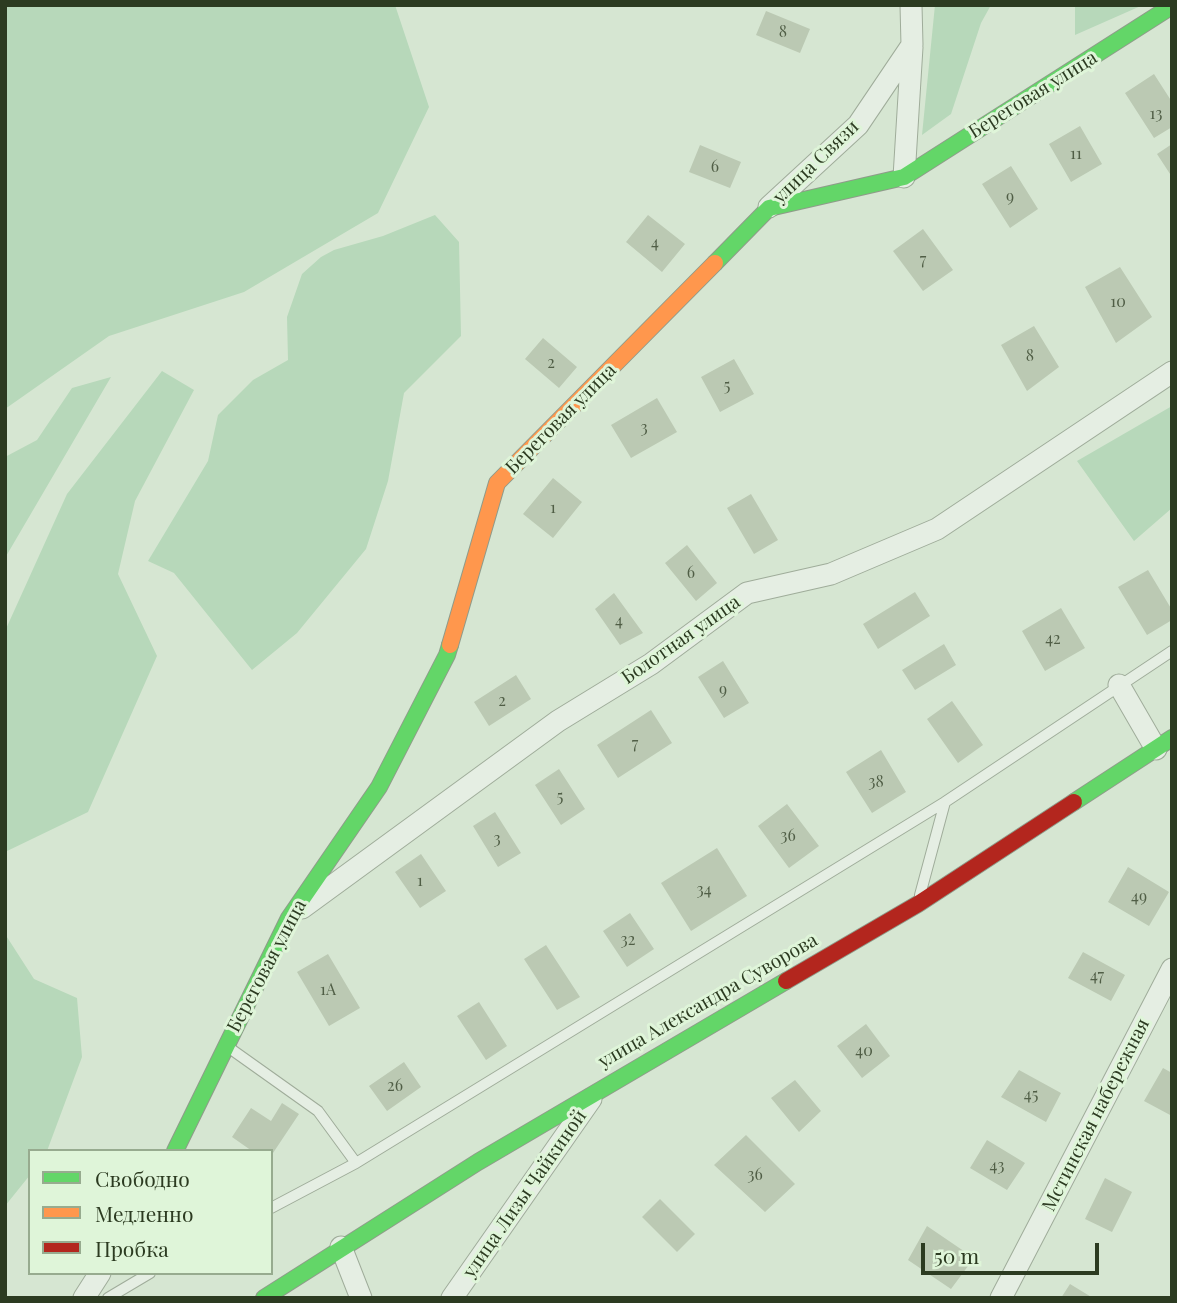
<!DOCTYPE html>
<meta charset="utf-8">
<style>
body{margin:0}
#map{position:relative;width:1177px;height:1303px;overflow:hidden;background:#d6e6d2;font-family:"Playfair Display",serif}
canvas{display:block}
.frame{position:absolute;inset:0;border:7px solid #2c3b21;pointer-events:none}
.legend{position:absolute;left:28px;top:1149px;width:245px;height:126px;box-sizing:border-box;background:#dff5d9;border:2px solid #97ab8f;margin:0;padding:9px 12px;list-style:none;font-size:21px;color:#2c3b21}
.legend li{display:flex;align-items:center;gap:14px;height:35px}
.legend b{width:35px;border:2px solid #97ab8f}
.scale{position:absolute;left:921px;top:1243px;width:178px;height:32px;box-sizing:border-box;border:4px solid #2c3b21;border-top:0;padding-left:9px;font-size:21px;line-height:24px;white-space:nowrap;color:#2c3b21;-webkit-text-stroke:5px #dff5d9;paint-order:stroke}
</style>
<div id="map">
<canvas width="1177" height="1303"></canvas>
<div class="frame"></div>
<ul class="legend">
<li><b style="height:9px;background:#63d668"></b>Свободно</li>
<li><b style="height:9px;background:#ff974d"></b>Медленно</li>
<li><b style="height:9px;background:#b3261e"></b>Пробка</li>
</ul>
<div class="scale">50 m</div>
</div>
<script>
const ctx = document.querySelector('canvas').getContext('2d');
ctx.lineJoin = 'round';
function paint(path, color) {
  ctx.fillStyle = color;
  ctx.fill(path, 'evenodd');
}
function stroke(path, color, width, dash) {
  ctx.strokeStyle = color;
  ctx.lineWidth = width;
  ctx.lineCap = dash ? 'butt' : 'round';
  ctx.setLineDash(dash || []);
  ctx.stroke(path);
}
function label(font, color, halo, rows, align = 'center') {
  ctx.font = font + ' "Playfair Display",serif';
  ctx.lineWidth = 6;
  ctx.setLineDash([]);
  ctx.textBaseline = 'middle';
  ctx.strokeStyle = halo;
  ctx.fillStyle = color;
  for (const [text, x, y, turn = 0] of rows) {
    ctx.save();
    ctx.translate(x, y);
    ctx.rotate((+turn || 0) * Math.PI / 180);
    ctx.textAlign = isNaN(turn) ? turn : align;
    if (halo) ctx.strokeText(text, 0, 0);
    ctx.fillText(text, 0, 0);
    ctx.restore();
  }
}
paint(new Path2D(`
 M 5,5 L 395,5 L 429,107 L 378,213 L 244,292 L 109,336 L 5,409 Z
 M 935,5 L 991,5 L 981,23 L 951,114 L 922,135 Z
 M 1075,5 L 1143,5 L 1075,35 Z
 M 435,215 L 459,242 L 461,336 L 404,393 L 388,481 L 366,549 L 297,633 L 252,670 L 174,573 L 148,561 L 208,461 L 218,415 L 253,380 L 288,360 L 287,317 L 302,274 L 321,257 L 334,250 L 383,236 Z
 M 162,371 L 194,390 L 135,501 L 118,574 L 157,656 L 88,812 L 5,852 L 5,631 L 67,494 Z
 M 111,377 L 5,558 L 5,457 L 37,440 L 72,388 Z
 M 1172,406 L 1172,508 L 1134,541 L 1077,461 Z
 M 5,934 L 34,979 L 77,998 L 82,1057 L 47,1151 L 30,1151 L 30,1175 L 5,1206 Z`), '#b7d8ba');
paint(new Path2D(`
 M 766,11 L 810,29 L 800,53 L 756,35 Z
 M 1154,74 L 1172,102 L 1172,127 L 1154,138 L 1125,93 Z
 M 1080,126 L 1102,164 L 1071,182 L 1049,144 Z
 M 1172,144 L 1172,177 L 1157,154 Z
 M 700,145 L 741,162 L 730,188 L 689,172 Z
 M 1011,166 L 1038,209 L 1010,228 L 982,184 Z
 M 648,215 L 685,244 L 662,272 L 626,242 Z
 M 923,229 L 953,270 L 923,291 L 893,251 Z
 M 1120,267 L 1152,317 L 1116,343 L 1085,287 Z
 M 1034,326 L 1059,367 L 1027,391 L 1001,345 Z
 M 543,338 L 577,367 L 559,388 L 525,359 Z
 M 734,359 L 754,394 L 720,412 L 701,377 Z
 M 657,398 L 677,432 L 631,458 L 611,425 Z
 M 553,478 L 582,502 L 553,538 L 523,514 Z
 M 751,494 L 778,540 L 754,554 L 727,508 Z
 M 687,545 L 717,583 L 696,601 L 665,563 Z
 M 1148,570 L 1172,610 L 1172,620 L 1147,635 L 1118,587 Z
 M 915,592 L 930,616 L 878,649 L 863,624 Z
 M 614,593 L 643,633 L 620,645 L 595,609 Z
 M 1061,608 L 1085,648 L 1045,671 L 1022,631 Z
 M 944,644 L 956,665 L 915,690 L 902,670 Z
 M 723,661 L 749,703 L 724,718 L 698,677 Z
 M 516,675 L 531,699 L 489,726 L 474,702 Z
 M 952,701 L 983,745 L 958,763 L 927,719 Z
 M 651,710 L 672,743 L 618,778 L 597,745 Z
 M 881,750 L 906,792 L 872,813 L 846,772 Z
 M 559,769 L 585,809 L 561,825 L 535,785 Z
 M 787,804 L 819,846 L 789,868 L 758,826 Z
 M 495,812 L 521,853 L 498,867 L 473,826 Z
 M 717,848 L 747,896 L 691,931 L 661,883 Z
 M 421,854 L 446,891 L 420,908 L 395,872 Z
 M 1128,867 L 1169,892 L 1149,926 L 1108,902 Z
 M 630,913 L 654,949 L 627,967 L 603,931 Z
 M 546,945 L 580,997 L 557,1010 L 524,959 Z
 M 1083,952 L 1125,975 L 1111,1001 L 1068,978 Z
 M 328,954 L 360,1008 L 329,1026 L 297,972 Z
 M 479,1002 L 507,1046 L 486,1060 L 457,1016 Z
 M 866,1024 L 890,1056 L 862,1078 L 837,1046 Z
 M 404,1062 L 421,1087 L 387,1111 L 369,1086 Z
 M 1163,1068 L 1172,1073 L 1172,1116 L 1144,1101 Z
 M 1019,1070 L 1061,1093 L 1046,1122 L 1001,1097 Z
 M 795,1080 L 821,1111 L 799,1132 L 771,1098 Z
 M 282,1103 L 299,1114 L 271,1156 L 271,1151 L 252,1151 L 232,1137 L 251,1108 L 271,1121 Z
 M 746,1135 L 795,1184 L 765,1212 L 714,1165 Z
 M 987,1140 L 1025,1163 L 1007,1190 L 970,1168 Z
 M 1105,1178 L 1132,1192 L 1112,1232 L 1085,1219 Z
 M 660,1199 L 695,1234 L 677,1252 L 642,1217 Z
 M 927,1226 L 974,1258 L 951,1289 L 908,1260 Z
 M 1070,1284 L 1093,1298 L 1061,1298 Z`), '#bbc9b3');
const lane = new Path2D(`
 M 920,895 L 945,802 L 1172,651
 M 228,1047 L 318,1111 L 356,1163
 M 271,1208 L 356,1163 L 945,802
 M 108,1298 L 150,1273`);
const street = new Path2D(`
 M 904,177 L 912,47
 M 769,207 L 858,125 L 912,45 L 911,5
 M 1119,685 L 1156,749
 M 302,908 L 558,721 L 651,664 L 747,593 L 831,574 L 937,529 L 1172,372
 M 341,1247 L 361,1298
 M 84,1298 L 100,1273
 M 452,1298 L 591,1099
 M 1001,1298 L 1172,969`);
const fast = new Path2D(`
 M 715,263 L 769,208 L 904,177 L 1172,6
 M 1074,802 L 1172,738
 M 175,1151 L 289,918 L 379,787 L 447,655 L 450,645
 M 264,1298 L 478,1162 L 786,981`);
const slow = new Path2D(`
 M 450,645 L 497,483 L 715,263`);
const jam = new Path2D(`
 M 786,981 L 918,904 L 1074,802`);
stroke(lane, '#9fac9a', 12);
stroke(street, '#9fac9a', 23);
stroke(fast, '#8f9b8a', 18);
stroke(slow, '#8f9b8a', 18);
stroke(jam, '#8f9b8a', 18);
stroke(lane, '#e5eee3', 10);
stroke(street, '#e5eee3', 21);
stroke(fast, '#63d668', 16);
stroke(slow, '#ff974d', 16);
stroke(jam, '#b3261e', 16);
label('16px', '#505e46', null, [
 ["8",783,32],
 ["13",1156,114],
 ["11",1076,154],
 ["6",715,167],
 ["9",1010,197],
 ["4",655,243],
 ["7",923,260],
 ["10",1118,302],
 ["8",1030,356],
 ["2",551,363],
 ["5",727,386],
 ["3",644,428],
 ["1",553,508],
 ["6",691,573],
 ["4",619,621],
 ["42",1053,639],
 ["9",723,690],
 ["2",502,701],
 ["7",635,744],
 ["38",876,782],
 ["5",560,797],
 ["36",788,836],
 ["3",497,839],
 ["1",420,881],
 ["34",704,890],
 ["49",1139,897],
 ["32",628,940],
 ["47",1097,976],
 ["1А",328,990],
 ["40",864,1051],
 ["26",395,1086],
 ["45",1031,1095],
 ["43",997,1166],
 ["36",755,1175]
]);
label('19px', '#2c3b21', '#dff5d9', [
 ["Береговая улица",1033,95,-32],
 ["улица Связи",816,162,-44],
 ["Береговая улица",561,419,-45],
 ["Болотная улица",681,640,-35],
 ["Береговая улица",267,966,-62],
 ["улица Александра Суворова",708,1001,-30],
 ["Мстинская набережная",1096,1115,-63],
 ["улица Лизы Чайкиной",525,1194,-55]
]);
</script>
